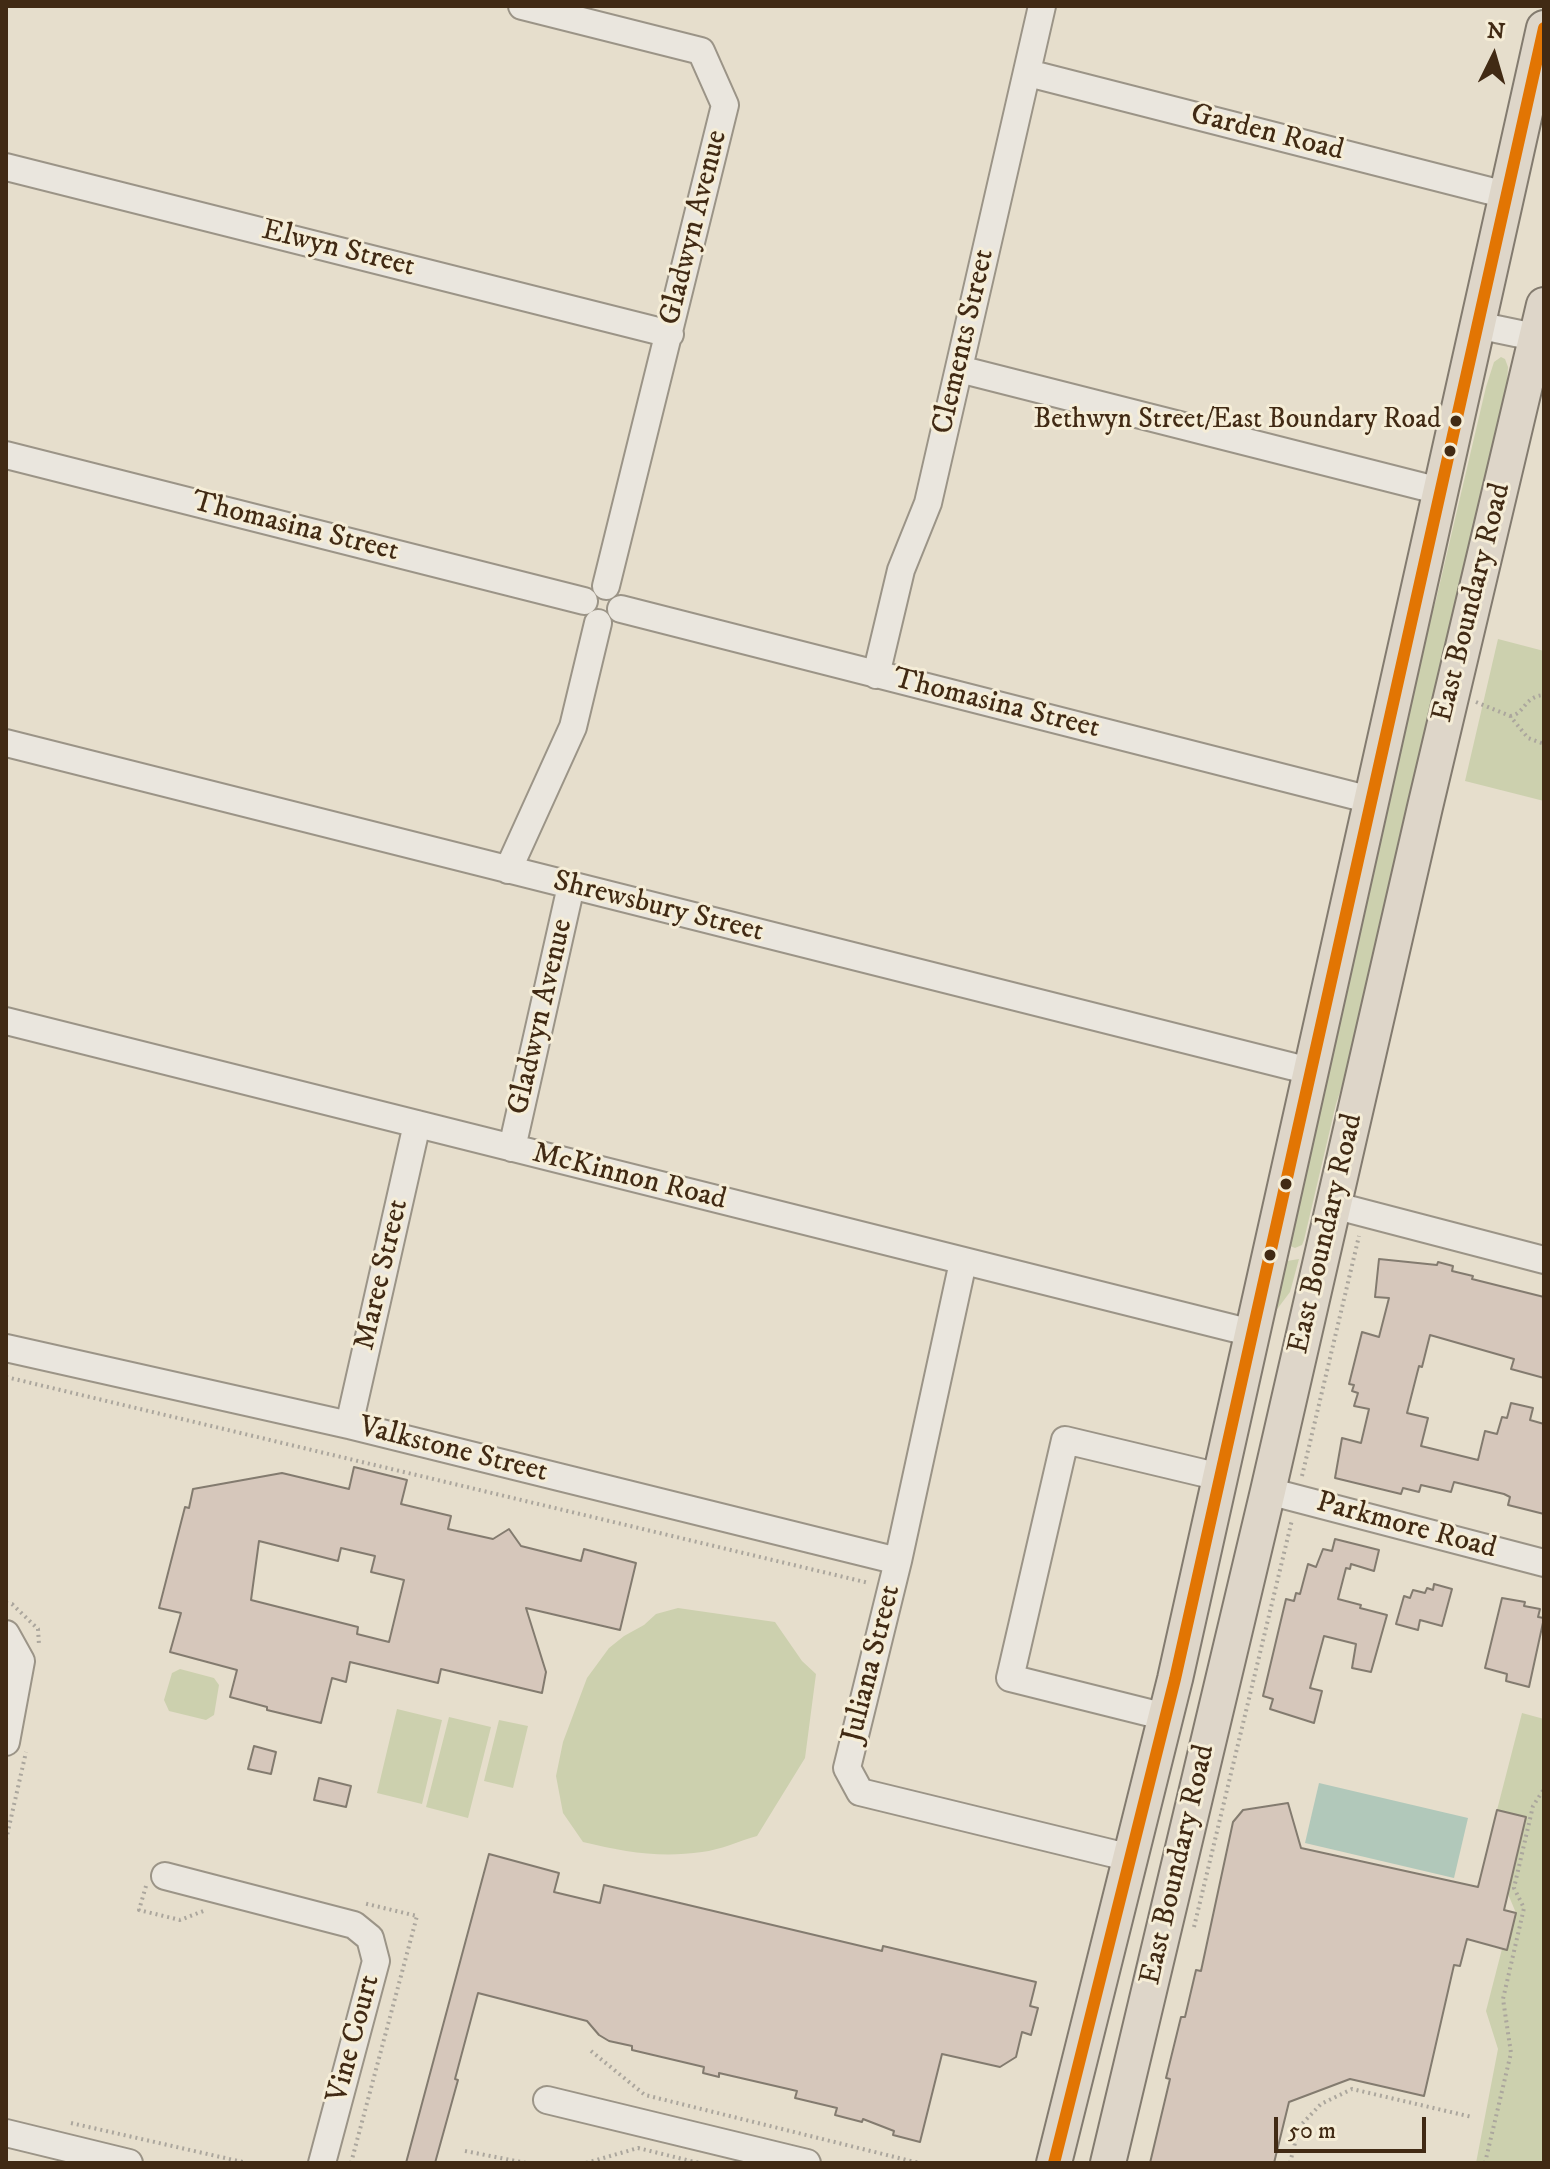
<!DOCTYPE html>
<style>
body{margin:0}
#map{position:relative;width:1550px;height:2169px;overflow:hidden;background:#e6decc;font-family:"IM FELL DW Pica",serif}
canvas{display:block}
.frame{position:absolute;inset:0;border:8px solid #412a14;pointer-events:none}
.north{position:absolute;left:1454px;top:16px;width:80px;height:80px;-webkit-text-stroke:6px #f5edd7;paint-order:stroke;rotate:5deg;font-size:22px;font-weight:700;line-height:32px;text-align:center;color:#412a14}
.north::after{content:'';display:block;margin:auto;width:28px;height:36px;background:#412a14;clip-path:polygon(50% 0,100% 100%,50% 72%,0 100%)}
.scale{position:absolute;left:1274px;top:2117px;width:152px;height:36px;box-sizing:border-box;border:4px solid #412a14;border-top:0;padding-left:10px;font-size:24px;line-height:28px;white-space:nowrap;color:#412a14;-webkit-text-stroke:6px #f5edd7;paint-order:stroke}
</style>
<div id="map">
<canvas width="1550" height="2169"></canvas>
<div class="frame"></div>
<div class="north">N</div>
<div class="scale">50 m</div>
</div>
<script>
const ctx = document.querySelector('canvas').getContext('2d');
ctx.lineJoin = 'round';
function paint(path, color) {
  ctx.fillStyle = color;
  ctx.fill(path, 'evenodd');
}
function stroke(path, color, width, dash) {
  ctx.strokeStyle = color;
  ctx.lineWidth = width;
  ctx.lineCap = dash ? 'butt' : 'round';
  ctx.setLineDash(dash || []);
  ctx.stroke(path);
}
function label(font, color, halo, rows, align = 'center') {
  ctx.font = font + ' "IM FELL DW Pica",serif';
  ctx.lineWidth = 6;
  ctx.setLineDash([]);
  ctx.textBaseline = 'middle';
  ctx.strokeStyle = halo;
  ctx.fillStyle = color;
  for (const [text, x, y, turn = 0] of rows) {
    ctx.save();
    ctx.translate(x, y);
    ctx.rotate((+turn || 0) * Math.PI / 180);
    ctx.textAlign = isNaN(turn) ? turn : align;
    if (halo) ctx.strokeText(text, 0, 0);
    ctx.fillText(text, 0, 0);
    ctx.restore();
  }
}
paint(new Path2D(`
 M 1501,357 L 1505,359 L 1508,367 L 1506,399 L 1361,1030 L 1336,1104 L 1304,1240 L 1302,1245 L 1295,1248 L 1288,1245 L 1413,670 L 1436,600 L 1486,387 L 1494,362 Z
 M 1498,639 L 1544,651 L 1544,801 L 1465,781 Z
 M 1299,1259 L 1290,1292 L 1269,1320 L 1281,1262 Z
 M 678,1608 L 775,1622 L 802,1661 L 816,1674 L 805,1758 L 757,1836 C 739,1841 720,1850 702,1852 C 660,1858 624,1852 583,1842 L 563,1813 L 556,1776 L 563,1742 L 587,1678 L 609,1648 L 624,1636 L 644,1625 L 656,1614 Z
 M 180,1669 L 214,1678 L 219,1685 L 214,1715 L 206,1720 L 169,1711 L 164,1700 L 172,1673 Z
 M 397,1709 L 442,1720 L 422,1804 L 377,1793 Z
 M 1522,1713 L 1544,1719 L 1544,2163 L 1476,2163 L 1498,2049 L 1486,2011 L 1502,1949 L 1507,1949 L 1516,1913 L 1508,1894 L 1526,1817 L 1497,1810 Z
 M 449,1717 L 491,1727 L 468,1818 L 426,1807 Z
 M 499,1720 L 528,1726 L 513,1788 L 484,1781 Z`), '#ccd0ae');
paint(new Path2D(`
 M 1319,1783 L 1468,1818 L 1454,1878 L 1305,1843 Z`), '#b1c8ba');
const building = new Path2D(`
 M 1379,1259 L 1437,1265 L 1438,1262 L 1453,1266 L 1452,1271 L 1473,1276 L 1472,1279 L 1544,1297 L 1544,1378 L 1511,1369 L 1514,1359 L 1430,1335 L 1422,1367 L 1419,1366 L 1407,1413 L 1428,1418 L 1421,1446 L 1478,1460 L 1485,1431 L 1497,1434 L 1502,1417 L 1507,1418 L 1511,1403 L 1533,1408 L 1530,1420 L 1544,1424 L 1544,1514 L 1508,1505 L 1510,1497 L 1504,1494 L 1454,1482 L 1451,1492 L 1421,1485 L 1419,1492 L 1403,1488 L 1401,1494 L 1335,1478 L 1342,1438 L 1361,1443 L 1369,1409 L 1354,1406 L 1358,1393 L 1352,1391 L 1354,1385 L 1349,1384 L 1362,1332 L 1379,1337 L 1389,1298 L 1375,1297 Z
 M 354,1467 L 407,1480 L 401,1504 L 451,1516 L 448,1529 L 493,1539 L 509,1529 L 521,1546 L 581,1561 L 584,1549 L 636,1563 L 620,1630 L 526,1608 L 546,1672 L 542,1693 L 441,1669 L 438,1683 L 350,1662 L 346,1682 L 332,1678 L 321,1723 L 267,1710 L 267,1707 L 230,1697 L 237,1670 L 170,1652 L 181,1613 L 159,1608 L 185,1507 L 189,1508 L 193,1489 L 282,1473 L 349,1489 ZM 259,1541 L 338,1561 L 341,1548 L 375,1556 L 371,1572 L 404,1580 L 389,1642 L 357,1634 L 358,1627 L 251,1600 Z
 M 1335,1539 L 1379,1550 L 1374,1571 L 1351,1564 L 1350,1569 L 1346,1568 L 1338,1599 L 1361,1605 L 1360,1608 L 1387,1615 L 1371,1672 L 1352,1668 L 1356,1644 L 1324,1636 L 1310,1688 L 1322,1691 L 1314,1723 L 1270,1709 L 1273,1699 L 1263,1696 L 1286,1599 L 1294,1601 L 1296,1593 L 1300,1594 L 1308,1564 L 1316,1567 L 1323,1549 L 1332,1551 Z
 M 1434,1584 L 1452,1589 L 1442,1626 L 1420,1620 L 1418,1630 L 1396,1624 L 1404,1596 L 1410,1598 L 1413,1590 L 1425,1593 L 1427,1588 L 1433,1590 Z
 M 1502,1598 L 1525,1602 L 1524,1606 L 1540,1609 L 1538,1617 L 1544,1618 L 1529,1687 L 1506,1681 L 1507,1674 L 1485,1668 Z
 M 254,1746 L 276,1752 L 271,1774 L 248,1769 Z
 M 319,1778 L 351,1786 L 346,1807 L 314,1800 Z
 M 1288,1803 L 1301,1848 L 1478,1887 L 1497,1810 L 1526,1817 L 1504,1910 L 1516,1913 L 1507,1950 L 1467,1939 L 1460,1966 L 1454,1965 L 1424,2096 L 1350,2079 L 1289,2102 L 1274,2163 L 1150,2163 L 1170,2079 L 1166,2078 L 1181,2017 L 1185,2017 L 1196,1970 L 1201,1971 L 1233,1822 L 1243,1810 Z
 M 489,1854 L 559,1873 L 554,1892 L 600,1903 L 604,1885 L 882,1951 L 883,1946 L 1036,1982 L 1030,2006 L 1038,2008 L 1031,2035 L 1022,2032 L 1016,2057 L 1000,2067 L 942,2054 L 920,2142 L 893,2135 L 894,2131 L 863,2119 L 862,2122 L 835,2115 L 837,2108 L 795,2098 L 797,2091 L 719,2073 L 719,2077 L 703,2073 L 704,2067 L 632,2050 L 632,2046 L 609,2041 L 599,2035 L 587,2021 L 478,1993 L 455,2079 L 458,2080 L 435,2163 L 406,2163 Z`);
paint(building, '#d6c7bb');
stroke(building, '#837b6f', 2);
const minor = new Path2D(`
 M 522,6 L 701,51 L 725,105 L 606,586
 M 1028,73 L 1506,195
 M 6,167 L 670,334
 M 1477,325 L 1544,339
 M 959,369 L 1440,491
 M 6,455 L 584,601
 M 621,609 L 1371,800
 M 876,675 L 901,570 L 928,503 L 1042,6
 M 6,743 L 1310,1071
 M 508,870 L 573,727 L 598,623
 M 6,1021 L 1252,1333
 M 512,1148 L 571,886
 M 1333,1205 L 1544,1260
 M 963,1262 L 898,1561 L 847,1768 L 860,1792 L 1131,1858
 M 6,1348 L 349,1425 L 898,1561
 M 349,1425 L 417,1124
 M 1268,1491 L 1544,1563
 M 6,1634 L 21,1661 L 6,1742
 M 1166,1717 L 1010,1678 L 1065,1440 L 1220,1477
 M 165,1876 L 354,1925 L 370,1938 L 376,1961 L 322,2163
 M 547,2100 L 807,2163
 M 6,2133 L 129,2163`);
const major = new Path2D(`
 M 1054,2163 L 1175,1679 L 1544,28
 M 1108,2163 L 1268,1491 L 1425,807 L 1544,305`);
stroke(minor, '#9b9487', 30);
stroke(major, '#837b6f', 38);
stroke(new Path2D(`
 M 1476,702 L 1510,716 L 1528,738 L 1544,744
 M 1510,716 C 1525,714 1524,696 1544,695
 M 6,1377 L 869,1583
 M 1302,1476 L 1359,1236
 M 6,1603 L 12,1604 L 38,1629 L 39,1645
 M 6,1840 L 26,1752
 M 146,1886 L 139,1910 L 180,1920 L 206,1910
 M 1194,1927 L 1292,1520
 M 591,2051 L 645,2095 L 919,2163
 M 71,2123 L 247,2163
 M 465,2151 L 526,2163
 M 351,2163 L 417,1916 L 363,1903
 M 586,2163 L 638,2148 L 699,2163
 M 1290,2163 L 1299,2127 L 1321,2104 L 1352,2089 L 1472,2117
 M 1485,2163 L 1511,2053 L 1503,1999 L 1524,1908 L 1514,1888 L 1533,1806 L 1544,1789`), '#aba69d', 4, [2, 4]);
stroke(minor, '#eae6de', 26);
stroke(major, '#ded6c9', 34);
stroke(new Path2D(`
 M 1054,2163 L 1175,1679 L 1544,28`), '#e27503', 12);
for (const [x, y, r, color] of [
 [1456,421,7,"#412a14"],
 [1450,451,7,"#412a14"],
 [1286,1184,7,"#412a14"],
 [1270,1255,7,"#412a14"]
]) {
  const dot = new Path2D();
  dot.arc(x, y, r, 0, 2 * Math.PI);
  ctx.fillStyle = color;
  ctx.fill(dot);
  stroke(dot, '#f5edd7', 3);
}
label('28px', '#412a14', '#f5edd7', [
 ["Bethwyn Street/East Boundary Road",1441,421]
], 'right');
label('30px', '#412a14', '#f5edd7', [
 ["Garden Road",1267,134,14],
 ["Gladwyn Avenue",695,228,-76],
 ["Elwyn Street",338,250,14],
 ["Clements Street",965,342,-77],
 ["Thomasina Street",295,528,14],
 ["East Boundary Road",1473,603,-76],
 ["Thomasina Street",996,705,14],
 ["Shrewsbury Street",658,908,14],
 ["Gladwyn Avenue",542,1017,-77],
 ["McKinnon Road",629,1178,14],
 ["East Boundary Road",1327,1234,-77],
 ["Maree Street",383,1275,-77],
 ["Valkstone Street",453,1451,14],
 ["Parkmore Road",1406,1527,15],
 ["Juliana Street",873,1664,-76],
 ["East Boundary Road",1179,1865,-77],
 ["Vine Court",355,2039,-75]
]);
</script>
